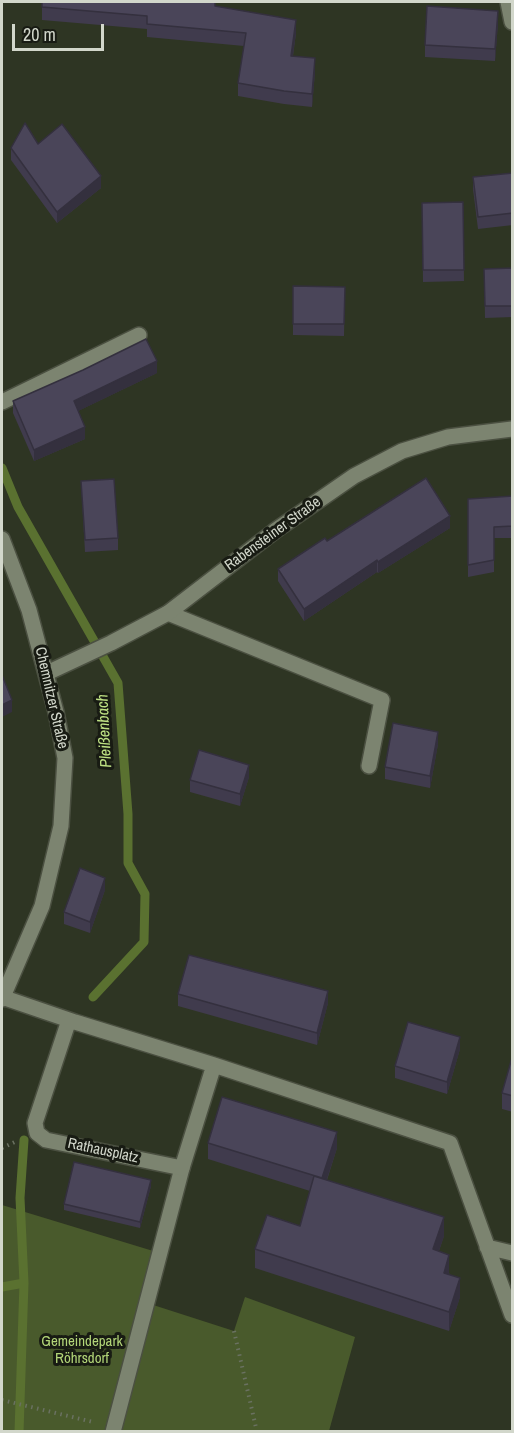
<!DOCTYPE html>
<meta charset="utf-8">
<style>
body{margin:0}
#map{position:relative;width:514px;height:1433px;overflow:hidden;background:#2e3523;font-family:"Archivo Narrow",sans-serif}
canvas{display:block}
.frame{position:absolute;inset:0;border:3px solid #d2d7cb;pointer-events:none}
.scale{position:absolute;left:12px;top:24px;width:92px;height:27px;box-sizing:border-box;border:3px solid #d2d7cb;border-top:0;padding-left:8px;font-size:18px;line-height:21px;white-space:nowrap;color:#d2d7cb;-webkit-text-stroke:4px #181b13;paint-order:stroke}
</style>
<div id="map">
<canvas width="514" height="1433"></canvas>
<div class="frame"></div>
<div class="scale">20 m</div>
</div>
<script>
const ctx = document.querySelector('canvas').getContext('2d');
ctx.lineJoin = 'round';
function paint(path, color) {
  ctx.fillStyle = color;
  ctx.fill(path, 'evenodd');
}
function stroke(path, color, width, dash) {
  ctx.strokeStyle = color;
  ctx.lineWidth = width;
  ctx.lineCap = dash ? 'butt' : 'round';
  ctx.setLineDash(dash || []);
  ctx.stroke(path);
}
function label(font, color, halo, rows, align = 'center') {
  ctx.font = font + ' "Archivo Narrow",sans-serif';
  ctx.lineWidth = 6;
  ctx.setLineDash([]);
  ctx.textBaseline = 'middle';
  ctx.strokeStyle = halo;
  ctx.fillStyle = color;
  for (const [text, x, y, turn = 0] of rows) {
    ctx.save();
    ctx.translate(x, y);
    ctx.rotate((+turn || 0) * Math.PI / 180);
    ctx.textAlign = isNaN(turn) ? turn : align;
    if (halo) ctx.strokeText(text, 0, 0);
    ctx.fillText(text, 0, 0);
    ctx.restore();
  }
}
paint(new Path2D(`
 M 2,1205 L 163,1254 L 147,1303 L 234,1331 L 245,1297 L 355,1337 L 329,1431 L 2,1431 Z`), '#495a2c');
stroke(new Path2D(`
 M 2,468 L 18,507 L 118,683 L 128,814 L 128,863 L 145,894 L 144,942 L 93,997
 M 2,1287 L 24,1283
 M 19,1432 L 24,1283 L 20,1198 L 24,1140`), '#5a7130', 9);
const service = new Path2D(`
 M 2,402 L 139,335
 M 168,613 L 382,700 L 369,766
 M 113,1432 L 182,1168`);
const minor = new Path2D(`
 M 508,2 L 512,22
 M 47,673 L 111,643 L 168,613 L 276,530 L 354,476 L 402,451 L 448,437 L 512,429
 M 2,997 L 75,1022 L 214,1065 L 450,1143 L 512,1315
 M 69,1020 L 35,1123 L 37,1133 L 46,1140 L 182,1168 L 214,1065
 M 487,1247 L 512,1253`);
const tertiary = new Path2D(`
 M 2,539 L 29,610 L 56,712 L 65,758 L 61,826 L 42,906 L 2,999`);
stroke(service, '#4b5041', 18);
stroke(minor, '#4b5041', 18);
stroke(tertiary, '#4b5041', 18);
stroke(new Path2D(`
 M 2,1148 L 17,1141
 M 234,1331 L 257,1432
 M 2,1400 L 93,1422`), '#6a7161', 4, [1.5, 4.5]);
stroke(service, '#7c8470', 15);
stroke(minor, '#7c8470', 15);
stroke(tertiary, '#7c8470', 15);
paint(new Path2D(`
 M 216,6 L 296,33 L 293,56 L 315,72 L 312,107 L 284,104 L 238,96 L 238,83 L 244,46 L 147,37 L 147,29 L 42,20 L 42,7 Z
 M 498,23 L 495,61 L 425,57 L 425,45 Z
 M 38,144 L 101,188 L 57,223 L 11,160 L 11,148 Z
 M 513,173 L 513,225 L 478,229 L 473,189 L 473,177 Z
 M 463,202 L 464,281 L 423,282 L 422,203 Z
 M 513,268 L 513,317 L 485,318 L 484,269 Z
 M 293,286 L 345,287 L 344,336 L 293,335 Z
 M 157,373 L 78,411 L 85,439 L 34,461 L 13,413 L 13,401 Z
 M 81,481 L 118,538 L 118,550 L 85,552 Z
 M 513,496 L 513,538 L 494,538 L 494,572 L 468,577 L 468,499 Z
 M 450,528 L 378,573 L 377,572 L 304,621 L 278,581 L 278,569 L 327,541 Z
 M 438,744 L 430,788 L 385,779 L 385,767 Z
 M 249,777 L 240,806 L 190,792 L 190,780 Z
 M 105,890 L 90,933 L 64,924 L 64,912 Z
 M 178,994 L 328,1003 L 317,1045 L 178,1006 Z
 M 460,1049 L 447,1094 L 395,1078 L 395,1066 Z
 M 513,1054 L 513,1112 L 502,1109 L 502,1093 Z
 M 208,1143 L 337,1148 L 327,1180 L 444,1236 L 439,1251 L 460,1297 L 449,1331 L 255,1268 L 255,1249 L 300,1226 L 310,1191 L 208,1159 Z
 M 151,1186 L 140,1228 L 64,1210 L 64,1204 Z`), '#403b4d');
paint(new Path2D(`
 M 498,11 L 498,23 L 495,61 L 495,49 Z
 M 296,20 L 296,33 L 291,69 L 291,56 Z
 M 315,58 L 315,72 L 312,107 L 312,94 Z
 M 101,176 L 101,188 L 57,223 L 57,212 Z
 M 157,361 L 157,373 L 74,413 L 74,401 Z
 M 85,427 L 85,439 L 34,461 L 34,450 Z
 M 450,516 L 450,528 L 378,573 L 378,562 Z
 M 377,560 L 377,572 L 304,621 L 304,609 Z
 M 12,700 L 12,712 L 2,717 L 2,705 Z
 M 438,732 L 438,744 L 430,788 L 430,776 Z
 M 249,765 L 249,777 L 240,806 L 240,794 Z
 M 105,878 L 105,890 L 90,933 L 90,922 Z
 M 328,991 L 328,1003 L 317,1045 L 317,1033 Z
 M 460,1037 L 460,1049 L 447,1094 L 447,1082 Z
 M 337,1132 L 337,1148 L 322,1194 L 322,1178 Z
 M 151,1180 L 151,1186 L 140,1228 L 140,1222 Z
 M 444,1217 L 444,1236 L 433,1268 L 433,1249 Z
 M 449,1255 L 449,1274 L 444,1292 L 444,1273 Z
 M 460,1278 L 460,1297 L 449,1331 L 449,1312 Z`), '#34303e');
const building = new Path2D(`
 M 42,2 L 215,2 L 215,6 L 296,20 L 291,56 L 315,58 L 312,94 L 284,91 L 238,83 L 246,33 L 147,24 L 147,16 L 42,7 Z
 M 427,6 L 498,11 L 495,49 L 425,45 Z
 M 25,123 L 38,144 L 62,124 L 101,176 L 57,212 L 11,148 Z
 M 513,173 L 513,213 L 478,217 L 473,177 Z
 M 463,202 L 464,270 L 423,270 L 422,203 Z
 M 513,268 L 513,306 L 485,306 L 484,269 Z
 M 293,286 L 345,287 L 344,324 L 293,324 Z
 M 146,339 L 157,361 L 74,401 L 85,427 L 34,450 L 13,401 L 83,370 Z
 M 426,478 L 450,516 L 378,562 L 377,560 L 304,609 L 278,569 L 325,538 L 327,541 Z
 M 114,479 L 118,538 L 85,540 L 81,481 Z
 M 513,496 L 513,526 L 494,527 L 494,560 L 468,565 L 468,499 Z
 M 2,675 L 12,700 L 2,705 Z
 M 393,723 L 438,732 L 430,776 L 385,767 Z
 M 199,750 L 249,765 L 240,794 L 190,780 Z
 M 80,868 L 105,878 L 90,922 L 64,912 Z
 M 189,955 L 328,991 L 317,1033 L 178,994 Z
 M 408,1022 L 460,1037 L 447,1082 L 395,1066 Z
 M 513,1054 L 513,1096 L 502,1093 Z
 M 222,1097 L 337,1132 L 322,1178 L 208,1143 Z
 M 74,1162 L 151,1180 L 140,1222 L 64,1204 Z
 M 314,1176 L 444,1217 L 433,1249 L 449,1255 L 444,1273 L 460,1278 L 449,1312 L 255,1249 L 267,1215 L 300,1226 Z`);
paint(building, '#4a4559');
stroke(building, '#34303e', 1.5);
label('15px', '#d2d7cb', '#181b13', [
 ["Rabensteiner Straße",273,534,-36],
 ["Chemnitzer Straße",51,698,77],
 ["Rathausplatz",103,1151,12]
]);
label('15px', '#b2d578', '#181b13', [
 ["Gemeindepark",82,1342],
 ["Röhrsdorf",82,1359]
]);
label('italic 16px', '#bde083', '#181b13', [
 ["Pleißenbach",105,731,-93]
]);
</script>
